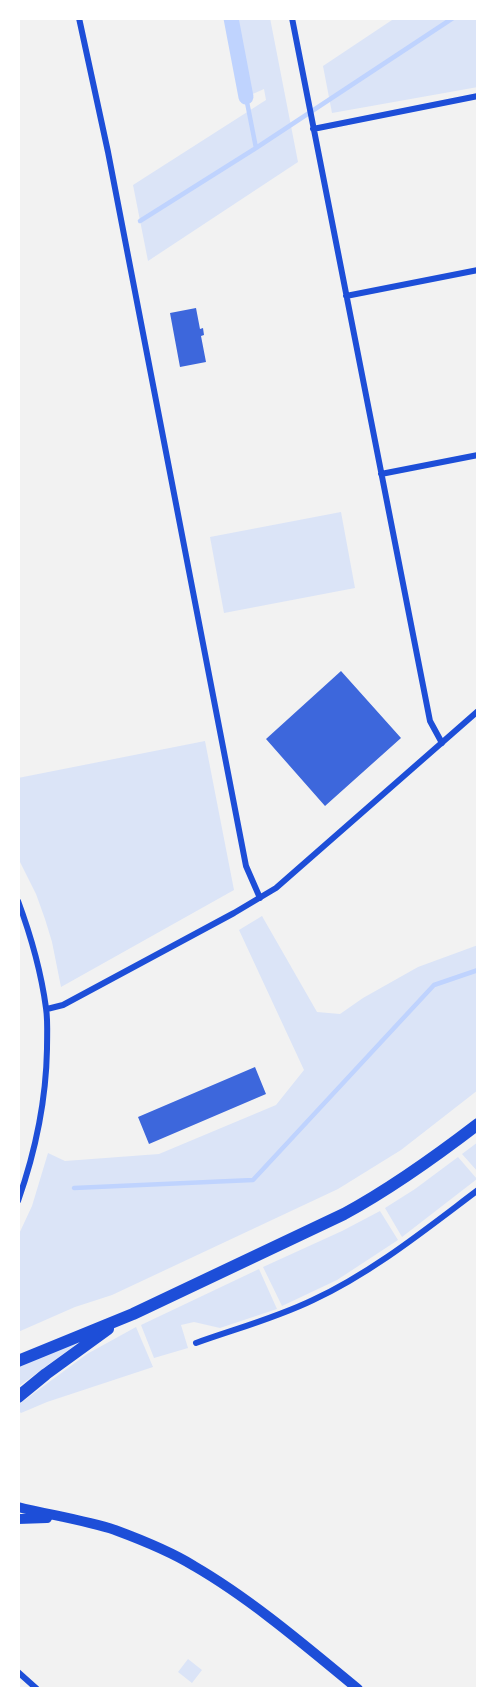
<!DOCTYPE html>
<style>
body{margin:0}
#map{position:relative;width:496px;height:1707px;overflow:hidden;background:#f2f2f2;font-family:Montserrat,sans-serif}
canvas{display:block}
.frame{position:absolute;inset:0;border:20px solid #fff;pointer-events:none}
</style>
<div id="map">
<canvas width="496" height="1707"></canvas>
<div class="frame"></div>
</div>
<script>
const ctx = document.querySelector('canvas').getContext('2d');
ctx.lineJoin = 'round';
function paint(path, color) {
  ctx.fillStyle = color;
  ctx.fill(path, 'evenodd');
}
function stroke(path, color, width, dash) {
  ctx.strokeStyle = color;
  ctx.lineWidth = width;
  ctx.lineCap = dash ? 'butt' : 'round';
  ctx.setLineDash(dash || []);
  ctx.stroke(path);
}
paint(new Path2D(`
 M 231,18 L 270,18 L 298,162 L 148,261 L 133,185 L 266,100 L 264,89 L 246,97 Z
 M 395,18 L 478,18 L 478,87 L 332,113 L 323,66 Z
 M 341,512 L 355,588 L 224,613 L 210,537 Z
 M 205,741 L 234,890 L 61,987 L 52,942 L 45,919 L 36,894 L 18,858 L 18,778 Z
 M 262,916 L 317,1012 L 340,1014 L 363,998 L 418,967 L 478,945 L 478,1090 L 401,1150 L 338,1189 L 112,1295 L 75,1307 L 18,1332 L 18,1236 L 32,1206 L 48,1153 L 65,1161 L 159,1154 L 276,1105 L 304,1070 L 239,930 Z
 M 478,1142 L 478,1172 L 462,1154 Z
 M 458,1157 L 477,1179 L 402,1237 L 385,1208 L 415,1189 Z
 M 380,1211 L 398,1240 L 337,1280 L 282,1306 L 263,1267 L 342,1231 Z
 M 259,1269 L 277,1309 L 220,1328 L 194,1322 L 181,1325 L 188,1348 L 154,1358 L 141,1325 Z
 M 136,1327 L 153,1367 L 47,1402 L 21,1413 L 18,1410 L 18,1405 L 87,1354 Z
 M 74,1341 L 75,1345 L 18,1387 L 18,1367 Z
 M 188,1659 L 202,1670 L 192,1683 L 178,1672 Z`), '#dbe4f7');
stroke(new Path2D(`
 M 246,97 L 256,148
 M 140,221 L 256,148 L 453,18
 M 74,1188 L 253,1180 L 434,985 L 478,970`), '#bfd3fe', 4.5);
stroke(new Path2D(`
 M 231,18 L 246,97`), '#bfd3fe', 15);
paint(new Path2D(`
 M 196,308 L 200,329 L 203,328 L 204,335 L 201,336 L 206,362 L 180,367 L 170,313 Z
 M 341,671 L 401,738 L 325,806 L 266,739 Z
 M 255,1067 L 266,1094 L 149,1144 L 138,1117 Z`), '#3d67dc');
stroke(new Path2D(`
 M 79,18 L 108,152 L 246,866 L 260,898
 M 292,18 L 430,721 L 442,743
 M 313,129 L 478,96
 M 346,296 L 478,270
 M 381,474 L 478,455
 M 18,901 C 31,936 41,971 46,1008 C 48,1021 47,1035 47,1049 C 46,1103 36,1150 18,1201
 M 47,1009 L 63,1005 L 234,913 L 276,888 L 478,711
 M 196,1343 C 235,1329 276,1318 313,1300 C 373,1272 426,1229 478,1190
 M 18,1672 L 37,1689`), '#1d4ed8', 6);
stroke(new Path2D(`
 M 18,1507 C 50,1515 84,1520 115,1530 C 142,1540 170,1551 194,1566 C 251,1599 307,1647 358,1689
 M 18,1519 L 47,1518`), '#1d4ed8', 10);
stroke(new Path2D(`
 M 18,1361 L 133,1314 L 344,1214 C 392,1188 435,1157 478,1124
 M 18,1397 L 46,1374 L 108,1329`), '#1d4ed8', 12);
</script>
